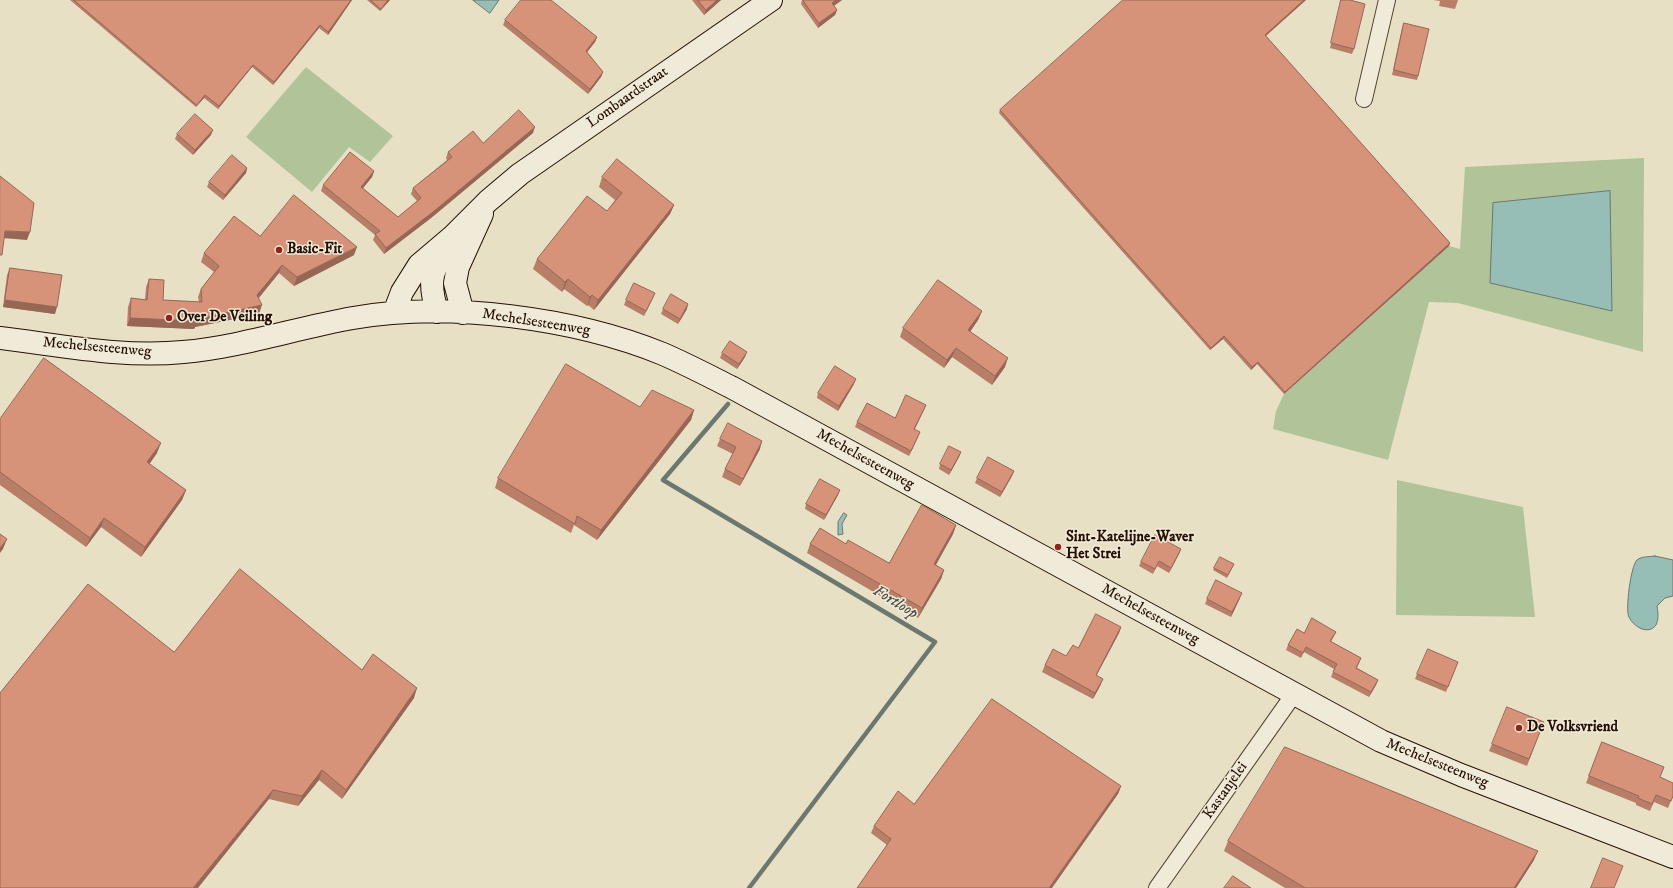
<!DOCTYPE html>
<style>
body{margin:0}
canvas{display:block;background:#e8e0c5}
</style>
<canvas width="1673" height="888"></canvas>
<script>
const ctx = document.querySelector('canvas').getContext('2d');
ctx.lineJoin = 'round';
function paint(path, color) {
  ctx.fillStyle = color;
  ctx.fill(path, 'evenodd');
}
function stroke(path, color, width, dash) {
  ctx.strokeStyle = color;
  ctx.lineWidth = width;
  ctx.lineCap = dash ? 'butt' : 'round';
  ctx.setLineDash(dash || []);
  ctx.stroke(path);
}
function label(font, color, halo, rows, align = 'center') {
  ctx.font = font + ' "IM FELL DW Pica",serif';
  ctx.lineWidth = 3;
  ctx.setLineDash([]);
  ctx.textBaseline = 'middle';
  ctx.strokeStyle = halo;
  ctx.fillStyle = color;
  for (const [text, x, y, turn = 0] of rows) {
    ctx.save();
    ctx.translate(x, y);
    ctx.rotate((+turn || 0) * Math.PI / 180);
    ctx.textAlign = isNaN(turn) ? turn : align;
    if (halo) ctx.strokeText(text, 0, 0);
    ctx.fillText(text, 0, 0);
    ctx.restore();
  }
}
paint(new Path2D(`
 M 306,67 L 393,136 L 370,162 L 349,147 L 312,192 L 246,137 Z
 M 1644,158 L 1643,352 L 1458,303 L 1429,302 L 1388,460 L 1273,429 L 1276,411 L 1284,394 L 1449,246 L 1460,249 L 1465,167 Z
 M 1397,480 L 1523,507 L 1535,617 L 1396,615 Z`), '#b1c398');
const water = new Path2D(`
 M 473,0 L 499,0 L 490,13 Z
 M 1610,191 L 1612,311 L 1490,283 L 1493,203 Z
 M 844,513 L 847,515 L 842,524 L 843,534 L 838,535 L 838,522 Z
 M 1655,556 L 1673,560 L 1673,596 L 1665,598 L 1657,606 C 1658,612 1659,619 1656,625 C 1648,636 1633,626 1629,617 C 1625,610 1631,565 1637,560 C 1642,556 1649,557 1655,556 Z`);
paint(water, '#97bdb7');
stroke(water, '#6a786f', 1);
stroke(new Path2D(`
 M 728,404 L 663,480 L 935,642 L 749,888`), '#6a786f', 4.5);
const street = new Path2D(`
 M 1364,99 L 1387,0
 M 1157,888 L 1294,694`);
const secondary = new Path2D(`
 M 437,312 C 428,281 431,273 447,246
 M 394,313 L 402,292 L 419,265 L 452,237 L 488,201 L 520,174 L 771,0
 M 463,313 L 455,283 L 458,267 L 482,214
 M 0,338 C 60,345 122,358 183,352 C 241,347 296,328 353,318 C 447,301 575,318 663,354 C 686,364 709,376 731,387 L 1381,741 L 1461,775 L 1673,857`);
stroke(street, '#564434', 18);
stroke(secondary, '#261004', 24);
stroke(street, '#f0ebd9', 16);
stroke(secondary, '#f0ebd9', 22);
paint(new Path2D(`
 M 70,0 L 352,0 L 328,35 L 319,28 L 273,85 L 252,67 L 218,109 L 204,98 L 196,107 Z
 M 367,0 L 390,0 L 380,11 Z
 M 692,0 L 721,0 L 704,15 Z
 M 802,0 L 842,0 L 834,6 L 837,10 L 835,15 L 818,28 L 801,4 Z
 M 1123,0 L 1306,0 L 1266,36 L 1450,243 L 1449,246 L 1284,394 L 1257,364 L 1251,370 L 1223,339 L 1210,350 L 999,113 L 1000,110 Z
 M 1341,0 L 1354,49 L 1352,54 L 1330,48 Z
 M 1433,0 L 1458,0 L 1455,9 L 1439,6 L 1440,1 Z
 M 505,20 L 597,37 L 595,42 L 587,52 L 603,72 L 601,77 L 588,94 L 503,25 Z
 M 1404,23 L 1418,76 L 1417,80 L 1392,75 L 1402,28 Z
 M 533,133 L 431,218 L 384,254 L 373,240 L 375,235 L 321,191 L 323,185 L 374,171 L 372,177 L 363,188 L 398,217 L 417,201 L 411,194 L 413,188 L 447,160 L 446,158 L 448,152 L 483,143 Z
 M 177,134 L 211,135 L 193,155 L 175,139 Z
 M 247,168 L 246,173 L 223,200 L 207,187 L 209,182 Z
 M 602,177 L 674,205 L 670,214 L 594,310 L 588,305 L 587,306 L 564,289 L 562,292 L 533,269 L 537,259 L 607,211 L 615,200 L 599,187 Z
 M 260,236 L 354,255 L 294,286 L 279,273 L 258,298 L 259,314 L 195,327 L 194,329 L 127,326 L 128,307 L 131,298 L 145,300 L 146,287 L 149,279 L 163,300 L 199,302 L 198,297 L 201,289 L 214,272 L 201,262 L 204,253 Z
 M 10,268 L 55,314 L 3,307 L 7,275 Z
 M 655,293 L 644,316 L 624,305 L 626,300 Z
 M 663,309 L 687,309 L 678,324 L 661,314 Z
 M 982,311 L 978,320 L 970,332 L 1005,367 L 992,385 L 952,357 L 944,368 L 900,337 L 903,328 Z
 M 722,353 L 745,357 L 737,369 L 720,358 Z
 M 854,384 L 838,411 L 817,398 L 818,393 Z
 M 926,405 L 915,429 L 918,437 L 909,456 L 855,427 L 857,422 L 895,418 Z
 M 640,407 L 694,410 L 691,420 L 597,540 L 574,525 L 571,533 L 495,488 L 498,478 Z
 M 0,419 L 157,453 L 149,464 L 186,490 L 182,500 L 141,557 L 101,527 L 86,547 L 0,485 Z
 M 720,439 L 760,449 L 740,486 L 722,477 L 725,469 L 733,454 L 717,446 Z
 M 961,452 L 959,457 L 949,475 L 939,469 L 940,464 Z
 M 1014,471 L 1012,476 L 1000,497 L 975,483 L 977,478 Z
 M 838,495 L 824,520 L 805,509 L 806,504 Z
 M 956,525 L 953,534 L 936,565 L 944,570 L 941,579 L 918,618 L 807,553 L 810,544 L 846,544 L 889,563 Z
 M 1181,549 L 1179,554 L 1169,573 L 1157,566 L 1153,574 L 1139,566 L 1141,562 Z
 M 1234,564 L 1227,578 L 1213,570 L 1214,568 Z
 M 1240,598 L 1231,617 L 1205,604 L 1207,599 Z
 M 1121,627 L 1119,633 L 1096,676 L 1103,679 L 1100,686 L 1093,699 L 1042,672 L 1045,665 L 1066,656 L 1078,648 Z
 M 1336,632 L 1331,642 L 1361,658 L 1357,668 L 1378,680 L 1376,685 L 1369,697 L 1331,677 L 1334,669 L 1304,652 L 1301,658 L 1286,650 L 1288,645 L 1304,633 Z
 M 174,652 L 362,670 L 414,698 L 342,799 L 319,780 L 298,806 L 269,799 Z
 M 1458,662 L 1446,692 L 1415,679 L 1417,674 Z
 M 1544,722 L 1527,766 L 1489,751 L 1492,744 Z
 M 1602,742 L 1660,777 L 1673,796 L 1668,808 L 1654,802 L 1650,811 L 1636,805 L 1636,803 L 1586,783 Z
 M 1121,786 L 1118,794 L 887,845 L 871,833 L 874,826 L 914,804 Z
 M 1228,841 L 1534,860 L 1516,888 L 1285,888 L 1224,851 Z`), '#b87e68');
paint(new Path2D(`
 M 351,0 L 352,0 L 328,35 L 328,32 Z
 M 388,0 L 390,0 L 380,11 L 381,9 Z
 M 717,0 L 721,0 L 704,15 L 706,10 Z
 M 836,0 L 842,0 L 830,8 L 832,3 Z
 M 1304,0 L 1306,0 L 1264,37 L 1265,35 Z
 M 837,10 L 835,15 L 818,28 L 819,23 Z
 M 320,25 L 319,28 L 273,85 L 274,82 Z
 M 597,37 L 595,42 L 584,56 L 586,51 Z
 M 253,65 L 252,67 L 218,109 L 219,106 Z
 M 603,72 L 601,77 L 588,94 L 590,89 Z
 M 205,95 L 204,98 L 196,107 L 197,105 Z
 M 535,127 L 533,133 L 431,218 L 384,254 L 386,248 Z
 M 213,130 L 211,135 L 193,155 L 195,150 Z
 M 247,168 L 246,173 L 223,200 L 225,195 Z
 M 374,171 L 372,177 L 359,193 L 361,187 Z
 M 674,205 L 670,214 L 594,310 L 598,300 Z
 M 5,231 L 30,232 L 27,240 L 2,238 Z
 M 1450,243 L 1449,246 L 1284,394 L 1285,392 Z
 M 357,247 L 354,255 L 294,286 L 297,277 Z
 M 282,265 L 279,273 L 254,304 L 257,295 Z
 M 568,279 L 564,289 L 562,292 L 565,282 Z
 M 655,293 L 653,298 L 644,316 L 646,311 Z
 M 592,295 L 588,305 L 587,306 L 590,297 Z
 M 5,300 L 57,307 L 55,314 L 3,307 Z
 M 688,304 L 687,309 L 678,324 L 680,319 Z
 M 262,305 L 259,314 L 195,327 L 194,329 L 127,326 L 130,318 L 197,319 Z
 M 982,311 L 978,320 L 965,339 L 968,330 Z
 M 1224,336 L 1223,339 L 1210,350 L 1211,348 Z
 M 956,348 L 952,357 L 944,368 L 947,360 Z
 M 747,352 L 745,357 L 737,369 L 739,364 Z
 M 1008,358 L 1005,367 L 992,385 L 995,376 Z
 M 1258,362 L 1257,364 L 1251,370 L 1252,367 Z
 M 856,379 L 854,384 L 838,411 L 839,406 Z
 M 926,405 L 924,410 L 912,434 L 914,429 Z
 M 694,410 L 691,420 L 597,540 L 601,530 Z
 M 920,432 L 918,437 L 909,456 L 911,451 Z
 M 762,441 L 760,449 L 740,486 L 743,479 Z
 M 161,443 L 157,453 L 144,472 L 147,462 Z
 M 961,452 L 959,457 L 949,475 L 951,470 Z
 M 1014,471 L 1012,476 L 1000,497 L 1002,492 Z
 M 186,490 L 182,500 L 141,557 L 145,547 Z
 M 840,490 L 838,495 L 824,520 L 826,515 Z
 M 104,518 L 101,527 L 86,547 L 90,538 Z
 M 956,525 L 953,534 L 931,573 L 934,564 Z
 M 7,539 L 3,549 L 0,553 L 0,548 Z
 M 1181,549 L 1179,554 L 1169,573 L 1171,568 Z
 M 944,570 L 941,579 L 918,618 L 922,608 Z
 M 1242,593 L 1240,598 L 1231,617 L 1232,612 Z
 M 1121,627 L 1119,633 L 1093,682 L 1096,675 Z
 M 1103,679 L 1100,686 L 1093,699 L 1095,693 Z
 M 1378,680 L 1376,685 L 1369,697 L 1371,692 Z
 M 417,688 L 414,698 L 342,799 L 346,790 Z
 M 322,770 L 319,780 L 298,806 L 302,796 Z
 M 1121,786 L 1118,794 L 1052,888 L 1049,888 Z
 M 273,790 L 269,799 L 198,888 L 193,888 Z
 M 1538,851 L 1534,860 L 1516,888 L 1514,888 Z`), '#966755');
const building = new Path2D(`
 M 74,0 L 351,0 L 328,32 L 320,25 L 274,82 L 253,65 L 219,106 L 205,95 L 197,105 Z
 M 371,0 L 388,0 L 381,9 Z
 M 521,0 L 551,0 L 597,37 L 586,51 L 603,72 L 590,89 L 505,20 Z
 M 698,0 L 717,0 L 706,10 Z
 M 803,0 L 836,0 L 832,3 L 837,10 L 819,23 Z
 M 1123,0 L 1304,0 L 1265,35 L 1450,243 L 1285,392 L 1258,362 L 1252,367 L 1224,336 L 1211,348 L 1000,110 Z
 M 1341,0 L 1350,0 L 1365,4 L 1354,49 L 1331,43 Z
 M 1404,23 L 1429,29 L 1418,76 L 1394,70 Z
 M 519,110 L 535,127 L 433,212 L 386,248 L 375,234 L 380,231 L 323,185 L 350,152 L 374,171 L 361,187 L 398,217 L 421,198 L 413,188 L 452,157 L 448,152 L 473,131 L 483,143 Z
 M 195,114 L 213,130 L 195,150 L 177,134 Z
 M 232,155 L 247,168 L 225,195 L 209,182 Z
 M 617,159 L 674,205 L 598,300 L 592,295 L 590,297 L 568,279 L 565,282 L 537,259 L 587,196 L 607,211 L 622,193 L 602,177 Z
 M 0,176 L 34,203 L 30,232 L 5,231 L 2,255 L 0,255 Z
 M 294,195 L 357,247 L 297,277 L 282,265 L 257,295 L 262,305 L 197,319 L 197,321 L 130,318 L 131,298 L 147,300 L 149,279 L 164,280 L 163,300 L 202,302 L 201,289 L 219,266 L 204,253 L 234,216 L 260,236 Z
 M 10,268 L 62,275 L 57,307 L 5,300 Z
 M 938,280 L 982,311 L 968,330 L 1008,358 L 995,376 L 956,348 L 947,360 L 903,328 Z
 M 634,283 L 655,293 L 646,311 L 626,300 Z
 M 671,294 L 688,304 L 680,319 L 663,309 Z
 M 730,341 L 747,352 L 739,364 L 722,353 Z
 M 44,358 L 161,443 L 147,462 L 186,490 L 145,547 L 104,518 L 90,538 L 0,472 L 0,419 Z
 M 566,364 L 640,407 L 652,390 L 694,410 L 601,530 L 577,516 L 575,524 L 498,478 Z
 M 835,366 L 856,379 L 839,406 L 818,393 Z
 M 906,395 L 926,405 L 914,429 L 920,432 L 911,451 L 857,422 L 867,403 L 895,418 Z
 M 728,423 L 762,441 L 743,479 L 725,469 L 736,447 L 720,439 Z
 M 949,446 L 961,452 L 951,470 L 940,464 Z
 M 988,457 L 1014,471 L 1002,492 L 977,478 Z
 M 820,479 L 840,490 L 826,515 L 806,504 Z
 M 922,505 L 956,525 L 934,564 L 944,570 L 922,608 L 810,544 L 820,528 L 846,544 L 848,540 L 889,563 Z
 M 0,534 L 7,539 L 0,548 Z
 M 1155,535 L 1181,549 L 1171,568 L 1159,561 L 1155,569 L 1141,562 Z
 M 1220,557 L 1234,564 L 1228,575 L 1214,568 Z
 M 240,569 L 362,670 L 373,654 L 417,688 L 346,790 L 322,770 L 302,796 L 273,790 L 193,888 L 0,888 L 0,693 L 88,584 L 174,652 Z
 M 1216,580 L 1242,593 L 1232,612 L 1207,599 Z
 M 1096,614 L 1121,627 L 1096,675 L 1103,679 L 1095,693 L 1045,665 L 1053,649 L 1066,656 L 1073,645 L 1078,648 Z
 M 1312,618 L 1336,632 L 1330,641 L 1361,658 L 1356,668 L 1378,680 L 1371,692 L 1333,672 L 1337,664 L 1306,647 L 1303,653 L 1288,645 L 1297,629 L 1304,633 Z
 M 1428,649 L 1458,662 L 1448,687 L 1417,674 Z
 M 992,699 L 1121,786 L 1049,888 L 857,888 L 891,839 L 874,826 L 898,791 L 914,804 Z
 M 1507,707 L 1544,722 L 1529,759 L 1492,744 Z
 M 1602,742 L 1664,767 L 1660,777 L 1673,783 L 1673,796 L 1671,801 L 1656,795 L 1652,804 L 1638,798 L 1639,796 L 1589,776 Z
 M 1285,747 L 1538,851 L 1514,888 L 1305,888 L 1228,841 Z
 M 1603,858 L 1623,866 L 1614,888 L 1591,888 Z
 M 1233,876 L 1251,888 L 1224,888 Z`);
paint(building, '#d69379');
stroke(building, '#966755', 1);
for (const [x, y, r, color] of [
 [279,250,4,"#8f2418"],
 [169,318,4,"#8f2418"],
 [1058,547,4,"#8f2418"],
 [1519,728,4,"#8f2418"]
]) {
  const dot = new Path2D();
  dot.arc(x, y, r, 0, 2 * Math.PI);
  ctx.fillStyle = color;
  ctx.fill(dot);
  stroke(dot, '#f0ebd9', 1.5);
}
label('15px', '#261004', '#f0ebd9', [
 ["Lombaardstraat",628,98,-35],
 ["Mechelsesteenweg",536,323,9],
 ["Mechelsesteenweg",97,348,5],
 ["Mechelsesteenweg",865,460,29],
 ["Mechelsesteenweg",1150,615,29],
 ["Mechelsesteenweg",1437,764,22],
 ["Kastanjelei",1226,791,-55]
]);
label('bold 15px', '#261004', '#f0ebd9', [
 ["Basic-Fit",287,250],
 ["Over De Veiling",177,318],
 ["Sint-Katelijne-Waver",1066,538],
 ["Het Strei",1066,555],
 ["De Volksvriend",1527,728]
], 'left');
label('italic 16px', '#4e4d43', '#f0ebd9', [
 ["Fortloop",895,603,31]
]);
</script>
